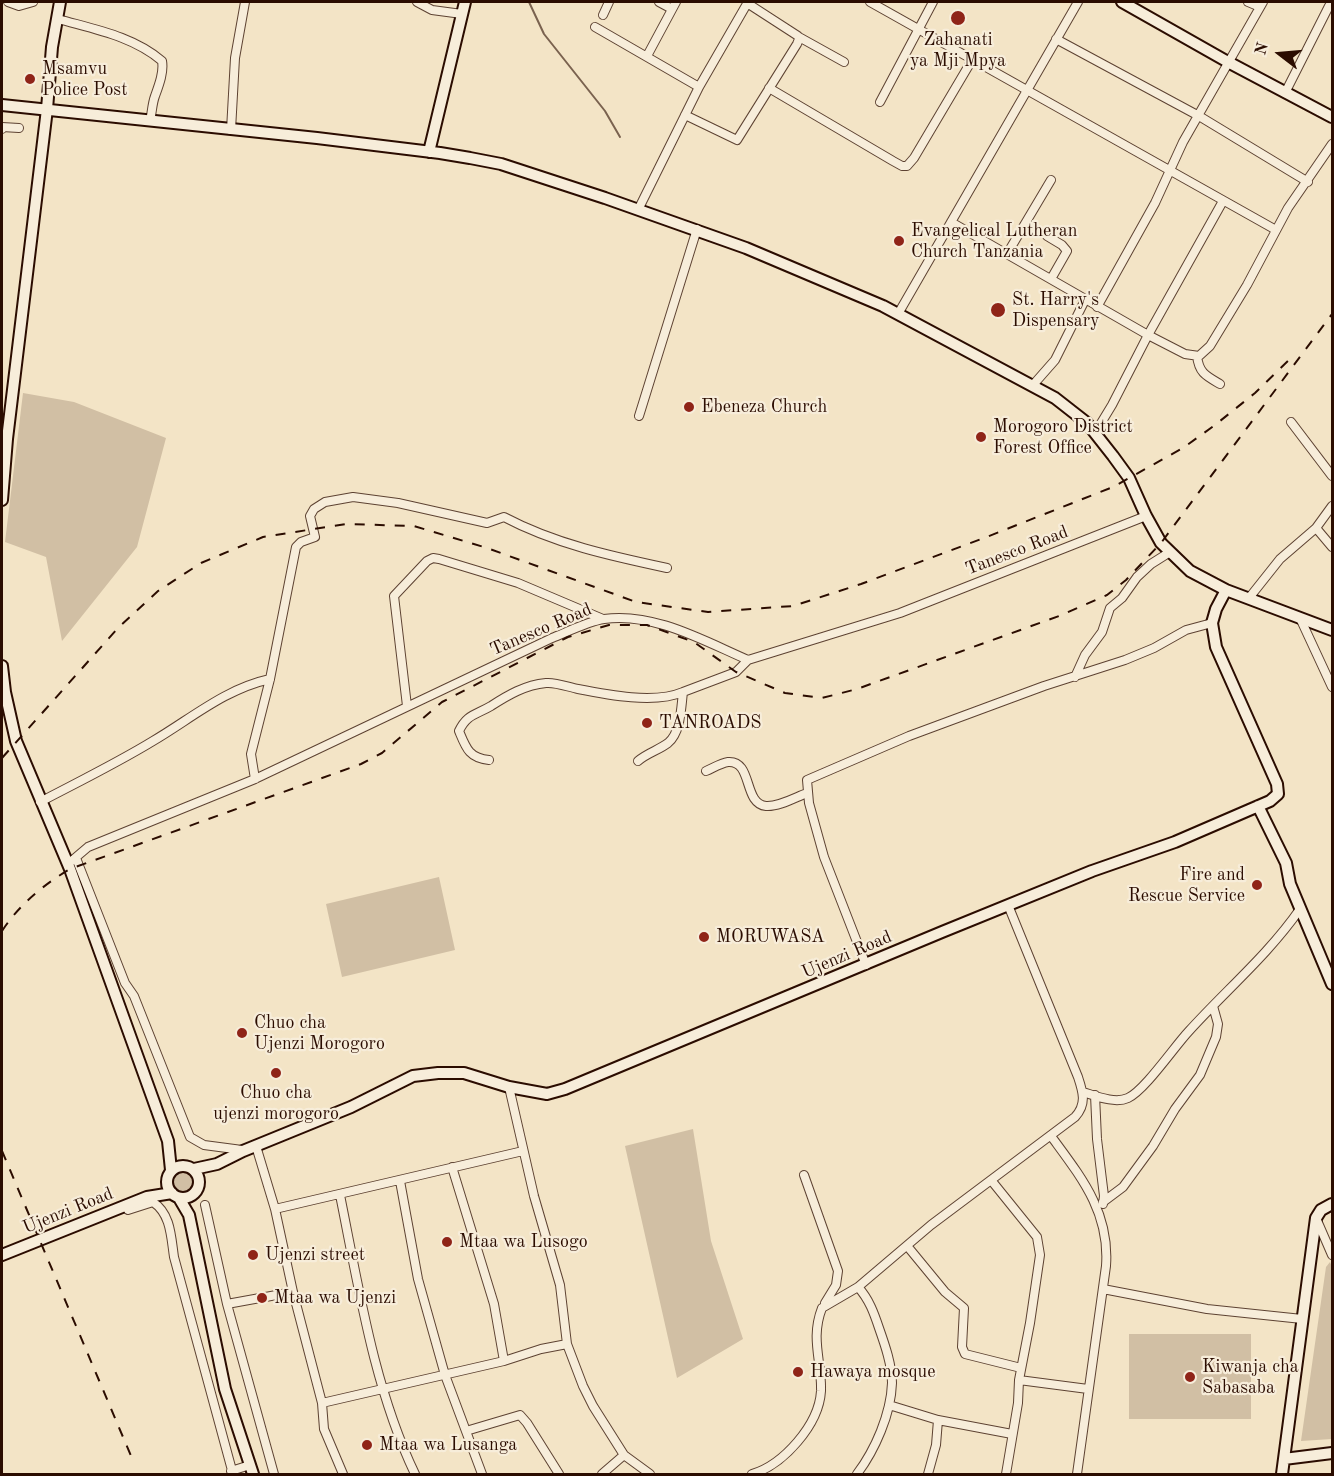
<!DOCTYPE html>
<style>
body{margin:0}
#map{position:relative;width:1334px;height:1476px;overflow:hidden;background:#f3e4c6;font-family:"Old Standard TT",serif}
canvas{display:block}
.frame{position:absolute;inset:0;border:3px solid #2b0c00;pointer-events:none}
.north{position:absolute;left:1250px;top:24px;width:60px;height:60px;-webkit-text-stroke:4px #f7edda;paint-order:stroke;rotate:286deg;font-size:16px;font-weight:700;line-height:24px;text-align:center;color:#2b0c00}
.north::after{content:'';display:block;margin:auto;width:21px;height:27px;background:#2b0c00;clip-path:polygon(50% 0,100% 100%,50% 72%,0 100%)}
</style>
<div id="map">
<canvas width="1334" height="1476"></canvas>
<div class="frame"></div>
<div class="north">N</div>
</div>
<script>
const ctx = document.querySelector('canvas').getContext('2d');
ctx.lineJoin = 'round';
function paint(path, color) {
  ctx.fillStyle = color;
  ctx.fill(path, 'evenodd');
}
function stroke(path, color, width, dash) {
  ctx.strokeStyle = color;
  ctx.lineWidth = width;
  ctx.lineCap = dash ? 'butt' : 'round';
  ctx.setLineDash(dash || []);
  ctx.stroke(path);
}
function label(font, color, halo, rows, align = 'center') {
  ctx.font = font + ' "Old Standard TT",serif';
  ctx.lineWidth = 4.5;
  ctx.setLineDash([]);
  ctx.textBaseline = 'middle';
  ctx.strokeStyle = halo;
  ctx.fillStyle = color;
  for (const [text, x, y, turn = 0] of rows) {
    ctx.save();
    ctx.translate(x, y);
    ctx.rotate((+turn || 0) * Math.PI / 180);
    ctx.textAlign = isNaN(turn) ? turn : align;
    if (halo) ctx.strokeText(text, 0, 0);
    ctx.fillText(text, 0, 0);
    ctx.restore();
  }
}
paint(new Path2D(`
 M 23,393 L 74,402 L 166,438 L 137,547 L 62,641 L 46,557 L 5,542 Z
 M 439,877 L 455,950 L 342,977 L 326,904 Z
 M 693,1129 L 711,1241 L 743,1339 L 677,1378 L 625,1146 Z
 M170 1182a13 13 0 1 1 26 0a13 13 0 1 1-26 0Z
 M 1330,1262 L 1332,1267 L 1332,1439 L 1301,1441 L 1326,1267 Z
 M 1129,1334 L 1251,1334 L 1251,1419 L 1129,1419 Z`), '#d1bfa4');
stroke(new Path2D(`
 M 529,2 L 544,34 L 605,111 L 620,137`), '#7a624f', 2);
const street = new Path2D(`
 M 8,2 L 19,6 L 33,2
 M 417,2 L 432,10 L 462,14
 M 659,2 L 672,9
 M 870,2 L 1276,230
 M 1248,2 L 1260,7
 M 603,15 L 609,2
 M 58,19 C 93,29 133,36 162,61 C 164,72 159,85 155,96 C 152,104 152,113 150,121
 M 595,27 L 699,87
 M 799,37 L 844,62
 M 1056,39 L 1199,116 L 1308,182
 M 647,56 L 676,2
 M 769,88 L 893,161 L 902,166 L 907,166 L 914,158 L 972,60
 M 1285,93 L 1329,6
 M 880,102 L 933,2
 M 685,115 L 737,140 L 797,44 L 799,39 L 798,36 L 747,3
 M 2,129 L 2,127 L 19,128
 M 231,130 L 235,58 L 245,2
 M 638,210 L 699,87 L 748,2
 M 951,222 L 1148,335 L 1185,354 L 1199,356 L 1210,346 L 1247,285 L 1288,208 L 1332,144
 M 1047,236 L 1062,245 L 1067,251 L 1051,279
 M 1007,254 L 1051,180
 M 1097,307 L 1155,203 L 1183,142 L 1263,2
 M 898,314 L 1078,2
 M 1197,356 C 1199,373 1206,376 1220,384
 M 1033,385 L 1055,360 L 1085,300
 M 639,416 L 697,229
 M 1291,422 L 1332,476
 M 1095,433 L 1112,405 L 1148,335 L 1223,201
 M 1316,528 L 1332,547
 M 1249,598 L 1280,559 L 1316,528 L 1332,506
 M 1300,618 L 1332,687
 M 1075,677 L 1085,655 L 1102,632 L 1110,608 L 1122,598 L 1137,577 L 1151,564 L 1170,552
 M 407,706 L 394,596 L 427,561 L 433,558 L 439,559 L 518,583 L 603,619
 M 489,760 C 469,758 466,748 459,731 C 467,714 476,715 491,706 C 508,695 525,685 546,683 C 556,682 568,687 578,689 C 608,695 655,704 683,692
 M 638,761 C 647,753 659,750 668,743 C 681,732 681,708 683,692 L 736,672 L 748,660
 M 706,771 C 713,768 721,763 728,762 C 753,760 743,804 766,806 C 779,807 796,797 807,793
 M 255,779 L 251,754 L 270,679 L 296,547 L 301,542 L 315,537 L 310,516 L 314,509 L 325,502 L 353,497 L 398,503 L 487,523 L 504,517 C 555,544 611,556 667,568
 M 40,802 C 78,782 117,763 153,741 C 192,718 225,689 270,679
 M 76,858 L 125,983 L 134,996 L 190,1137 L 204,1145 L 242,1150
 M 68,864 L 88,847 L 255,779 L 552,638 C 567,632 589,621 604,619 C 654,612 704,641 748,660 L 900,613 L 1146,516
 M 866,965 L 824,857 L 809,803 L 807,780 L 909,736 L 1044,686 L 1125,660 L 1154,648 L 1186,630 L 1212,623
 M 509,1087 L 534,1196 L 560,1285 L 567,1344 L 583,1386 L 593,1406 L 624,1455 L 650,1474
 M 1083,1092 C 1096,1096 1115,1104 1128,1098 C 1145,1090 1174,1047 1189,1031 C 1226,990 1268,955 1300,909
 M 1095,1095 L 1097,1139 L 1104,1196 L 1103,1204
 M 1051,1136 C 1081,1177 1110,1212 1106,1266 L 1077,1474
 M 256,1146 L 275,1209 L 293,1292 L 322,1403 L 324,1429 L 343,1474
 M 452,1167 L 494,1304 L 504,1361
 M 804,1175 L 838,1271 L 836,1285 L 825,1303
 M 991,1180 L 1037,1237 L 1040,1255 L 1030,1323 L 1019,1380 L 1018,1403 L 1006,1474
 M 400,1181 L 418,1279 L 445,1375 L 482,1474
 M 340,1195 C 359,1289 374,1388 415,1474
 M 1103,1202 L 1123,1187 L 1153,1146 L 1175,1109 L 1200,1075 L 1216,1037 L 1218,1024 L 1213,1006
 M 205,1205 L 227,1304 L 274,1474
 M 275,1209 L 523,1151
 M 128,1210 L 153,1202 C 171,1214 171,1237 174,1257 L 233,1474
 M 1316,1218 L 1332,1255
 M 908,1247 L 945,1292 L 964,1308 L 962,1347 L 965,1354 L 1021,1368
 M 1103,1289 L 1207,1309 L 1302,1319
 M 227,1304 L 293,1292
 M 1019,1380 L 1088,1389
 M 322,1403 L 504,1361 L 541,1349 L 567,1344
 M 889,1405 L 938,1420 L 1012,1434
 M 466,1431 L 520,1415 L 527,1423 L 559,1474
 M 231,1471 L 250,1465
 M 602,1474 L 624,1455
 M 752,1474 C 783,1465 819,1425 821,1391 C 822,1361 810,1339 822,1308 L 858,1287 L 931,1225 L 1075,1117 C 1087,1104 1083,1092 1078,1077 L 1008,905
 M 857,1474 C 875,1450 891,1414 892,1383 C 892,1365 885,1345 879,1328 C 874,1313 869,1299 858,1287
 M 928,1474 L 936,1445 L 938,1420`);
const secondary = new Path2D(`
 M 1122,2 L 1228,62 L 1332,117
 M 2,105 L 317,138 L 440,153 L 470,158 L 501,164 L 605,198 L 746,248 L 883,306 L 1055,398 L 1087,423 L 1113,456 L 1129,478 L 1146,516 L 1161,543 L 1190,571 L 1226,590 L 1332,630
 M 429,152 L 465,2
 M 2,500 L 7,439 L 47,109 L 52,47 L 60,2
 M 2,666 L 5,692 L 16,741 L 70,869 L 168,1141 L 171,1170
 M 1258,806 L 1286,863 L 1290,884 L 1332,984
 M167 1182a16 16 0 1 1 32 0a16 16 0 1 1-32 0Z
 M 194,1169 L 217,1164 L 243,1151 L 351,1107 L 413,1076 L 438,1073 L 464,1073 L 509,1087 L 547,1094 L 565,1089 L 942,932 L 1092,871 L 1175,842 L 1270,801 L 1278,794 L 1277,784 L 1216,647 L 1212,623 L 1216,609 L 1226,590
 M 179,1198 L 189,1215 L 225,1389 L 253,1474
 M 2,1255 L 147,1197 L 172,1193
 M 1284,1459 L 1332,1453
 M 1282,1474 L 1316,1218 L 1321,1210 L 1332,1204`);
stroke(street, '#5d4232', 10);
stroke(secondary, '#2b0c00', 14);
stroke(street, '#f7edda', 8);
stroke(secondary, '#f7edda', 10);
stroke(new Path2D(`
 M 2,758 L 118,628 L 158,591 L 201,563 L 263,537 L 346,524 L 414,526 L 487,548 L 636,602 L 708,612 L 793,606 L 861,584 L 984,538 L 1113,487 L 1183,448 L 1215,425 L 1255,393 L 1290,359
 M 2,931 C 19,905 43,885 70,869 L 361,764 L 382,753 L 442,702 L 568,637 L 609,625 L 647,625 L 694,642 L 736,672 L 785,693 L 822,698 L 857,689 L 1059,616 L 1107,595 L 1126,580 L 1161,543 L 1332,314
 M 2,1151 L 134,1463`), '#2b0c00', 2, [10, 10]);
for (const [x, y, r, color] of [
 [958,18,8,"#8f2418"],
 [30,79,6,"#8f2418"],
 [899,241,6,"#8f2418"],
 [998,310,8,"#8f2418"],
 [689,407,6,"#8f2418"],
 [981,437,6,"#8f2418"],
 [647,723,6,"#8f2418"],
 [1257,885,6,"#8f2418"],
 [704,937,6,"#8f2418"],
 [242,1033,6,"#8f2418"],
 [276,1073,6,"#8f2418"],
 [447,1242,6,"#8f2418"],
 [253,1255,6,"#8f2418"],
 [262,1298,6,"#8f2418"],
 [798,1372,6,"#8f2418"],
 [1190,1377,6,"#8f2418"],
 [367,1445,6,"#8f2418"]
]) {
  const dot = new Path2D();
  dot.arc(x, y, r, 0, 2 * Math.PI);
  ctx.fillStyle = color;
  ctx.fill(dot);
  stroke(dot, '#f7edda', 2);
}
label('18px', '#2b0c00', '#f7edda', [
 ["Zahanati",958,40,"center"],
 ["ya Mji Mpya",958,61,"center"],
 ["Msamvu",42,69],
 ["Police Post",42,90],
 ["Evangelical Lutheran",911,231],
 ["Church Tanzania",911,252],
 ["St. Harry's",1012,300],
 ["Dispensary",1012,321],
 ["Ebeneza Church",701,407],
 ["Morogoro District",993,427],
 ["Forest Office",993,448],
 ["TANROADS",659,723],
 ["Fire and",1245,875,"right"],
 ["Rescue Service",1245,896,"right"],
 ["MORUWASA",716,937],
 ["Chuo cha",254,1023],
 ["Ujenzi Morogoro",254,1044],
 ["Chuo cha",276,1093,"center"],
 ["ujenzi morogoro",276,1114,"center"],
 ["Mtaa wa Lusogo",459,1242],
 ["Ujenzi street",265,1255],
 ["Mtaa wa Ujenzi",274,1298],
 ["Kiwanja cha",1202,1367],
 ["Sabasaba",1202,1388],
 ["Hawaya mosque",810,1372],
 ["Mtaa wa Lusanga",379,1445]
], 'left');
label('18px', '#2b0c00', '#f7edda', [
 ["Tanesco Road",1017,551,-21],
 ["Tanesco Road",541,630,-23],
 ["Ujenzi Road",847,955,-23],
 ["Ujenzi Road",68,1211,-22]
]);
</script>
